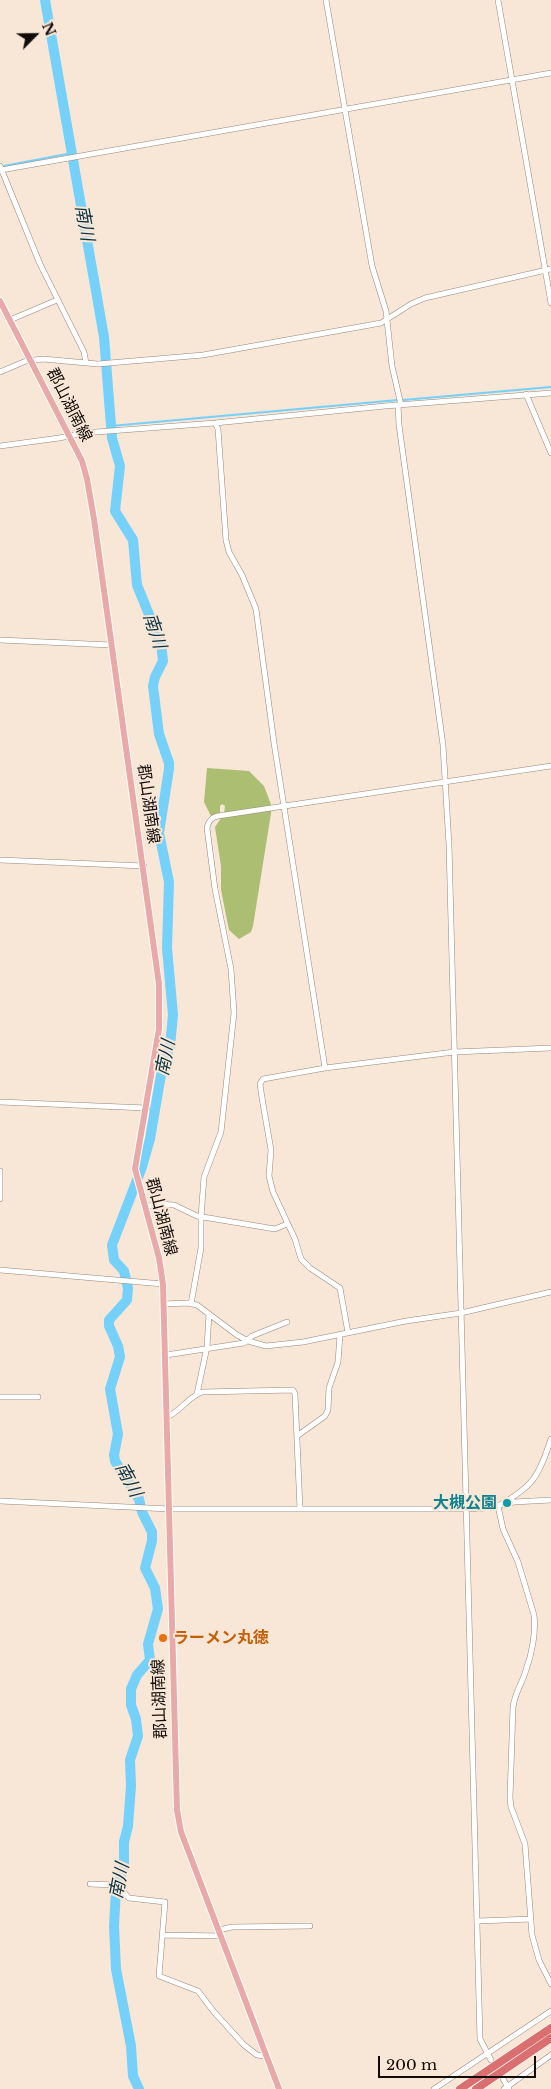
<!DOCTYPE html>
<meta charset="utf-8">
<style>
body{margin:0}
#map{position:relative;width:551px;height:2089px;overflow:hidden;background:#f8e6d7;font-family:"Libre Baskerville",serif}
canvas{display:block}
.north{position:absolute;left:10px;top:10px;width:50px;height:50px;-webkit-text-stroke:4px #f8e6d7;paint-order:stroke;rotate:67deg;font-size:14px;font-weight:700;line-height:20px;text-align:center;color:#120c08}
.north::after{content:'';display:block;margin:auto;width:18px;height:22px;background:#120c08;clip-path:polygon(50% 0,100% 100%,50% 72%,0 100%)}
.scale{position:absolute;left:378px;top:2056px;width:158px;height:22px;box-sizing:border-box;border:2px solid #120c08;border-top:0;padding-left:6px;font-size:15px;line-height:18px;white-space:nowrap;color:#120c08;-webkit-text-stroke:4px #f8e6d7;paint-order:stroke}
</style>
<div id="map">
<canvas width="551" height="2089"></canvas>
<div class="north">N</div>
<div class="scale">200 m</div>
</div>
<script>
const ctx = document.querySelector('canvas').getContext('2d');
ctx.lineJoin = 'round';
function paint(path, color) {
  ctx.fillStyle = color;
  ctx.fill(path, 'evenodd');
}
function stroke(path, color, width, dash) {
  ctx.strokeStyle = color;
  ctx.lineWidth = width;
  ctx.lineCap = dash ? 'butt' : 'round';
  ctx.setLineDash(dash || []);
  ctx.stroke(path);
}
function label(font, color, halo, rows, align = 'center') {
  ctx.font = font + ' "Libre Baskerville","Noto Sans JP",serif';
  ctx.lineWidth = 4;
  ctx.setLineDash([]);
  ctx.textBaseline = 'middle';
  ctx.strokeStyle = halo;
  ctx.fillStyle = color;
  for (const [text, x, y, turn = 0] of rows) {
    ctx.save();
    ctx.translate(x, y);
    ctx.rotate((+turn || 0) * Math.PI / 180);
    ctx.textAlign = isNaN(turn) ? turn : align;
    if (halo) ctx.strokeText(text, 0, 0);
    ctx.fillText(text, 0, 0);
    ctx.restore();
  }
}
paint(new Path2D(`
 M 207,768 L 249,771 L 264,786 L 272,807 L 253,926 L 251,932 L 239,939 L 229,930 L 221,890 L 221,866 L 215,827 L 224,814 L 225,806 L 222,804 L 220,806 L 220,814 L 211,816 L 204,802 Z`), '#abbe71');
stroke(new Path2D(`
 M 4,166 L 72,153
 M 403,400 L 551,387
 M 111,426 L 398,400`), '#75d1f9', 2);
stroke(new Path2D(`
 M 45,0 L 104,337 L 112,438 L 120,466 L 115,511 L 133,540 L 137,585 L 161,644 L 163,661 L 155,677 L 153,686 L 159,734 L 169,763 L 169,769 L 159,833 L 169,882 L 167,948 L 173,1015 L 170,1046 L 162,1069 L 150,1139 L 142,1167 L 112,1245 L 114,1260 L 124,1271 L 128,1288 L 127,1300 L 109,1320 L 109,1326 L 118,1346 L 120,1357 L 110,1389 L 118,1434 L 114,1455 L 115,1461 L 139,1499 L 142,1512 L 152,1532 L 152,1541 L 145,1568 L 155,1588 L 158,1609 L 148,1644 L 150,1660 L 137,1675 L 131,1689 L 131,1705 L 136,1719 L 138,1736 L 130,1760 L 131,1786 L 128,1826 L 124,1842 L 124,1867 L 116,1890 L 114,1926 L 116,1969 L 131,2046 L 133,2076 L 139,2089`), '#75d1f9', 10);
const minor = new Path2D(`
 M 326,0 L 372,266 L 386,311 L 392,366 L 401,405
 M 498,0 L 551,303
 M 0,166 L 40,264 L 84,352 L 86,363
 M 1,170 L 551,73
 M 10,320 L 57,300
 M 0,372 L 26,361 L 43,359 L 98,364 L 203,355 L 381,323 L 411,304 L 425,298 L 551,269
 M 526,394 L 551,453
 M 398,405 L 399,425 L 443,745 L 449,845 L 480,2039 L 491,2060
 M 215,423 L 218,429 L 226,540 L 229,552 L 242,575 L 256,609 L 274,743 L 325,1068
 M 0,446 L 59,438 L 83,433 L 215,423 L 385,406 L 551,393
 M 0,640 L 111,645
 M 0,860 L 144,866
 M 0,1102 L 147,1108
 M 0,1171 L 0,1199
 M 145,1207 L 158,1204 L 174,1205 L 197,1216 L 275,1229 L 287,1224
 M 0,1270 L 163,1284
 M 163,1304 L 188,1303 L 197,1305 L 237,1335 L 248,1341 L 266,1346 L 303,1342 L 406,1321 L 461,1313 L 551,1292
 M 191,1304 L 201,1248 L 201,1217 L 204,1177 L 221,1132 L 234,1013 L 231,969 L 215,889 L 207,828 C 208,822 212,817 218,816 L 551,766
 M 348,1333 L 340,1288 L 310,1268 L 301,1259 L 295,1239 L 273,1192 L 269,1176 L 271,1150 L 262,1098 L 260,1084 L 263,1079 L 325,1068 L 454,1052 L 551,1048
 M 166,1355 L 244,1343 L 252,1336 L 287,1322
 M 197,1394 L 207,1347 L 209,1314
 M 0,1397 L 38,1397
 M 167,1417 C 181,1411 188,1397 202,1392 L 293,1390 L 295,1394 L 300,1509
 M 297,1436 L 325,1416 L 328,1410 L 329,1388 L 338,1362 L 340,1335
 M 551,1439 C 538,1477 534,1486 498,1506 L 503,1529 L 518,1562 L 534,1615 C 536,1632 532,1654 526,1670 C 522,1684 515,1692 513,1707 L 510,1798 L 511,1807 L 525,1844 L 532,1935 L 539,1960 L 551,1984
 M 0,1501 L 170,1509 L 466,1509 L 486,1508 L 514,1502 L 551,1500
 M 90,1884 L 117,1885 L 129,1898 L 165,1902 L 159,1976 L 198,1991 L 214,2012 L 244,2045 L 257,2055 L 266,2056
 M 478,1921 L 531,1919
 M 219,1930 L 232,1927 L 310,1926
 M 163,1935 L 221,1936
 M 503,2079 L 509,2089
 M 434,2089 L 551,2011
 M 504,2089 L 551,2055`);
const major = new Path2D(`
 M 0,301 L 82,461 L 87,479 L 94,519 L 159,984 L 159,1029 L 135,1169 L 159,1258 L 163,1284 L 177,1810 L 181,1832 L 191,1858 L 279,2089`);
const highway = new Path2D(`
 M 460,2089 L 551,2028
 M 476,2089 L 551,2038`);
stroke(minor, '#97877a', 6);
stroke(major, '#fff', 8);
stroke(highway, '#fff', 9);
stroke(minor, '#fff', 5);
stroke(major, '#e9a9a9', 6);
stroke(highway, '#da6f6f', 8);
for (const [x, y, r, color] of [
 [507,1503,5,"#0f9aa8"],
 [163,1638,5,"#e8710a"]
]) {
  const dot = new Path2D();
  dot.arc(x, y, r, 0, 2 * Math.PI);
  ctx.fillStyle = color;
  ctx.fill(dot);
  stroke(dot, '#f8e6d7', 2);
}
label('16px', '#120c08', '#f8e6d7', [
 ["郡山湖南線",69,405,63],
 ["郡山湖南線",148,804,82],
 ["郡山湖南線",161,1217,75],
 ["郡山湖南線",160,1699,-92]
]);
label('bold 16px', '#0d838f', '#f8e6d7', [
 ["大槻公園",497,1503]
], 'right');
label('bold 16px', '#c56008', '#f8e6d7', [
 ["ラーメン丸徳",173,1638]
], 'left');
label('italic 18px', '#093445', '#f8e6d7', [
 ["南川",84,223,80],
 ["南川",154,631,72],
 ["南川",166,1058,-79],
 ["南川",128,1480,62],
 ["南川",120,1881,-79]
]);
</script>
